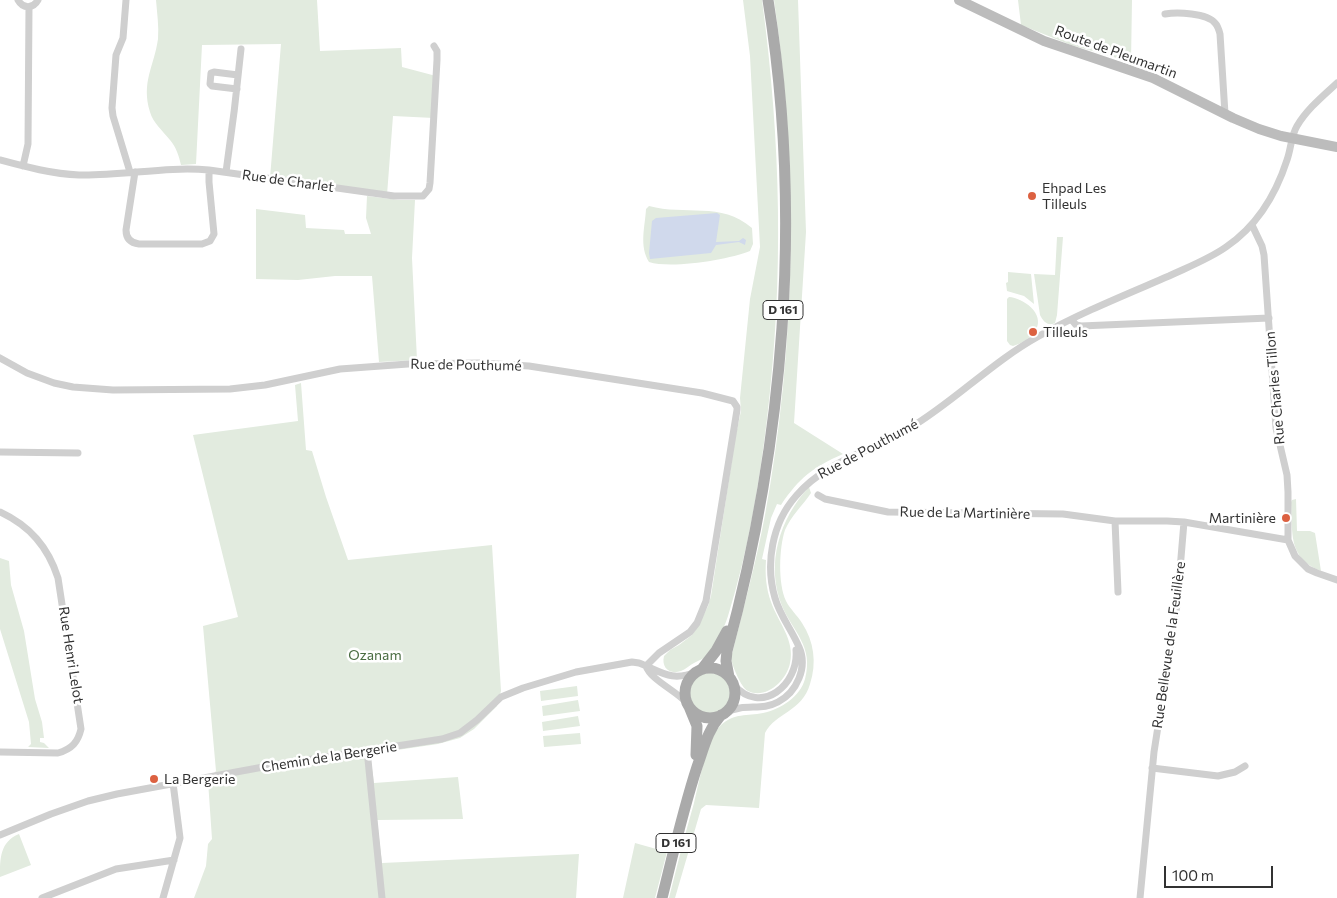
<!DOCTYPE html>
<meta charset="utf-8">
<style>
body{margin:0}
#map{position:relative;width:1337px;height:898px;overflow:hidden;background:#fff;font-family:Commissioner,sans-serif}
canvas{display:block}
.scale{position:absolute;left:1164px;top:866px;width:109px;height:22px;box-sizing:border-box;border:2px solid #323232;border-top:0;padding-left:6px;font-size:15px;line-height:18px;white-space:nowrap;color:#323232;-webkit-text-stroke:4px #fff;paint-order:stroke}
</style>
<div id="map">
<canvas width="1337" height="898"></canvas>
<div class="scale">100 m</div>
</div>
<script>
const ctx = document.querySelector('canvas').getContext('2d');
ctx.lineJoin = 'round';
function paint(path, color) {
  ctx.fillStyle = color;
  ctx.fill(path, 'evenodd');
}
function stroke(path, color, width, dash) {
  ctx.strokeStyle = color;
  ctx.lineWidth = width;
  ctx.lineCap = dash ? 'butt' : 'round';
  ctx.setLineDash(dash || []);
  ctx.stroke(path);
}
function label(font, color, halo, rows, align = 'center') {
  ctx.font = font + ' Commissioner,sans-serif';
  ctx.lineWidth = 5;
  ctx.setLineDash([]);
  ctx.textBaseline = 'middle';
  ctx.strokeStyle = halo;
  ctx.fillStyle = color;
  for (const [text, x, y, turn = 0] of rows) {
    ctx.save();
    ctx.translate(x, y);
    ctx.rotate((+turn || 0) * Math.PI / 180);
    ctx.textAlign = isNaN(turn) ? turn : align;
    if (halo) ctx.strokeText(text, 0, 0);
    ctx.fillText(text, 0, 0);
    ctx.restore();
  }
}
paint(new Path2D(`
 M 156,0 L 317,0 L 320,51 L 401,48 L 402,67 L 436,76 L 434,118 L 393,116 L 387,195 L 270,178 L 281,44 L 202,45 L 196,164 L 181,165 C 179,156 176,147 170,140 C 163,131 153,123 150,112 C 141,82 154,67 158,39 C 159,26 157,13 156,0 Z
 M 743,0 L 762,0 C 781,141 784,278 767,419 C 759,485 748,552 728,616 C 723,631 716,647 704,658 C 701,660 697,661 694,663 C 690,665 686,669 681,671 C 670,675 661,668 664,656 L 670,650 L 679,645 L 692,635 L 697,628 L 708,606 L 711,596 L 736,434 L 741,411 L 740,398 L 750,299 L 760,247 L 750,56 Z
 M 774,0 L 798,0 L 806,232 L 794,423 L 843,454 C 813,467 799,478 781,505 L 777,504 L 771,518 L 762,559 L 766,560 C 765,575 766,588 771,602 C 778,622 795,640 790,663 C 787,680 766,700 748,691 C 741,688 732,665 731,658 C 743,610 756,563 765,515 C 796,344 799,171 774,0 Z
 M 1018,0 L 1132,0 L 1131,62 L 1071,45 L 1021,25 Z
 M 367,196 L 399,200 L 415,200 L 412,258 L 417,360 L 379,362 L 372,276 L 335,276 L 298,280 L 256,279 L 256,209 L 305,215 L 306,228 L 344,230 L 345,234 L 371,234 L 366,218 Z
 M 649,206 C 685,216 721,201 752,228 L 753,244 L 750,251 C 728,260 671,269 649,262 C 639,246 645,227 646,209 Z
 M 1057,237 L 1063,237 L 1057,315 L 1055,323 C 1048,327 1043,321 1040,315 L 1034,274 L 1055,275 Z
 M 1008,272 L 1031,274 L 1034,304 L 1024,296 L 1007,291 L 1006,283 L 1008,282 Z
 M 1009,297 C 1023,298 1045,313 1036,330 C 1033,337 1020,344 1013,346 L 1010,345 L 1007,341 L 1007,299 Z
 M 301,383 L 306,450 L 312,451 L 326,497 L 348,560 L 492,545 L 501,691 L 497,706 L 474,729 L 460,738 L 438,744 L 370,754 L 374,783 L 458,777 L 463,819 L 377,820 L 382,863 L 579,854 L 576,898 L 194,898 L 206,866 L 208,844 L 212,839 L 208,781 L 216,771 L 203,626 L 238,617 L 193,435 L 298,421 L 295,385 Z
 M 809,487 L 811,493 C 803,505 791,516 785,530 C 779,548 778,584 786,601 C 790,609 797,615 802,623 C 814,641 817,663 810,684 C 802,712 776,712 765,733 L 759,808 L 706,805 L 701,809 L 675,898 L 669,898 C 677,866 685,834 694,803 C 699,783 707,738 721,725 C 734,713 747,716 763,713 C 781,709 800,697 805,679 C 814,646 793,632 782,606 C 765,564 780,518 809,487 Z
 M 1296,499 L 1297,531 L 1310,531 L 1315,533 L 1321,571 C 1287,558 1293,532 1291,502 L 1292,500 Z
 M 0,558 L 9,561 L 11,585 L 24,631 L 35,699 L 42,722 L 44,738 L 40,738 L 40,742 L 44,743 L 49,748 L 28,747 L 31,744 L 29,722 L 0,629 Z
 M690 693a20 20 0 1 1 40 0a20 20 0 1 1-40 0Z
 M 577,686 L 578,696 L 541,701 L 540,691 Z
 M 578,700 L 580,711 L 543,716 L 542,706 Z
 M 578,716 L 580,726 L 543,731 L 542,722 Z
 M 580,733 L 581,744 L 544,747 L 543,736 Z
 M 19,834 L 31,865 L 0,877 C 0,858 0,842 19,834 Z
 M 635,843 L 667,852 L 655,898 L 623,898 Z`), '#e2ebdf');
paint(new Path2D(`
 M 717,213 L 720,215 L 716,242 L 739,241 L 743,238 L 746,240 L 745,245 L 739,242 L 716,245 L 711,253 L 650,259 L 649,253 L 652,221 L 656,218 Z`), '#d0d9ec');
stroke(new Path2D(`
 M 18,0 C 23,9 33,9 38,0
 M 126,0 L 123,38 L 116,55 L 112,108 L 113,116 L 130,172
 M 1165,14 C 1177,12 1207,13 1215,23 C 1218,26 1219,30 1220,34 L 1225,114
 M 237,89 L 212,86 L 210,84 L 211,73 L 214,72 L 238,75
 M 0,160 C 26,167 53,174 79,175 C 123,176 166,166 209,170 L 394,196 L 423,196 L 429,189 L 430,183 L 437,60 L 437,51 L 434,46
 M 23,166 L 28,144 L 29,7
 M 135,172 L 126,230 C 126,239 131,243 139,244 L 202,244 L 210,241 L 214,234 L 209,182 L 209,170
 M 226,172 C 232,131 237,90 241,49
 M 1252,225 L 1262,246 L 1264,255 L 1276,428 L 1287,475 L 1288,492 L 1288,540 L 1295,556 L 1308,569 L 1317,573 L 1337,580
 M 1072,320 L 1076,325 L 1081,326 L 1269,318
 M 0,358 L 27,373 L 54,383 L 73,387 L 113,390 L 230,389 L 265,385 L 340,369 L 408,364 L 480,363 L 529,366 L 702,393 L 733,401 L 737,407 L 737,410 L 706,601 L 697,623 L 690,632 L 659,653 L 646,666
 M 0,452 L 78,453
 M 818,495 L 825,499 L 888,512 L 1063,514 L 1115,521 L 1167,521 L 1184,522 L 1288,540
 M 0,512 C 30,526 48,547 58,578 L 81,729 C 78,742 72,749 58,753 L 0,752
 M 1115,521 L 1118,592
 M 646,666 C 651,680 675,690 687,703
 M 734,685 C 761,716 799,685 796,650
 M 725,712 C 730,711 735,709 740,708 C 754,706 765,709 778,702 C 797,692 808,667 799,647 C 792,630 780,616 775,598 C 765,564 772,523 796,496 C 825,461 872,451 910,428 C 955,401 992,362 1039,336 C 1080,313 1125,295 1169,276 C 1188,267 1209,259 1226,247 C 1257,226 1276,194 1287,160 C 1291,149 1291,136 1297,126 C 1307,109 1323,96 1337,83
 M 367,750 L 382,898
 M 1152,768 L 1218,776 L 1235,772 L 1245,766
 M 0,835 L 51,814 L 88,801 L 117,794 L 274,765 L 442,739 L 460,733 L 477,720 L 501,697 L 523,688 L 576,672 L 632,662 L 639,663 C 662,672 671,682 696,672
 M 42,898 L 116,869 L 174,860
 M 163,898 L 180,838 L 173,783
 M 1140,898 L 1154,752 L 1177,605 L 1184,522`), '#cfcfcf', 7);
stroke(new Path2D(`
 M 959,0 L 1044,41 L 1153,78 L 1233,118 L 1259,129 L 1281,136 L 1337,147`), '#bcbcbc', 10);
stroke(new Path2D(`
 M685 693a25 25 0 1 1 50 0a25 25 0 1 1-50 0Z
 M 702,669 L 716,651 L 727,631
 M 729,677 L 726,661 L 727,651 C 784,441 803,216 768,0
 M 690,709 L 697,726 L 696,755
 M 662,898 C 673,854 683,810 697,767 C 704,748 707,731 721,715`), '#aaa', 11);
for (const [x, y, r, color] of [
 [1032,196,5,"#dc6141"],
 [1033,332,5,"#dc6141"],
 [1286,518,5,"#dc6141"],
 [154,779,5,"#dc6141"]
]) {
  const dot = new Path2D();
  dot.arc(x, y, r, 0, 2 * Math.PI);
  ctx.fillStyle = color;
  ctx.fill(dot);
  stroke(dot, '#fff', 2);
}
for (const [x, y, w] of [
 [783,310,40],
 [676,843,40]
]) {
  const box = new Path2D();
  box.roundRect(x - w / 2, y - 9.5, w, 19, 4);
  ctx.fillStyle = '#fff';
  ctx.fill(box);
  stroke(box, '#323232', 1);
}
label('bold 12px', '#323232', null, [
 ["D 161",783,310],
 ["D 161",676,843]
]);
label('14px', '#323232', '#fff', [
 ["Route de Pleumartin",1116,52,20],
 ["Rue de Charlet",288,181,8],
 ["Rue de Pouthumé",466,365,1],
 ["Rue Charles Tillon",1275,388,-95],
 ["Rue de Pouthumé",868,449,-28],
 ["Rue de La Martinière",965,513,1],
 ["Rue Bellevue de la Feuillère",1169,645,-82],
 ["Rue Henri Lelot",71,655,81],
 ["Chemin de la Bergerie",329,757,-9]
]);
label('14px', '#323232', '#fff', [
 ["Ehpad Les",1042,188],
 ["Tilleuls",1042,204],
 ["Tilleuls",1043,332],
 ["Martinière",1276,518,"right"],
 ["La Bergerie",164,779]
], 'left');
label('14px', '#496c41', '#fff', [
 ["Ozanam",375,655]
]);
</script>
